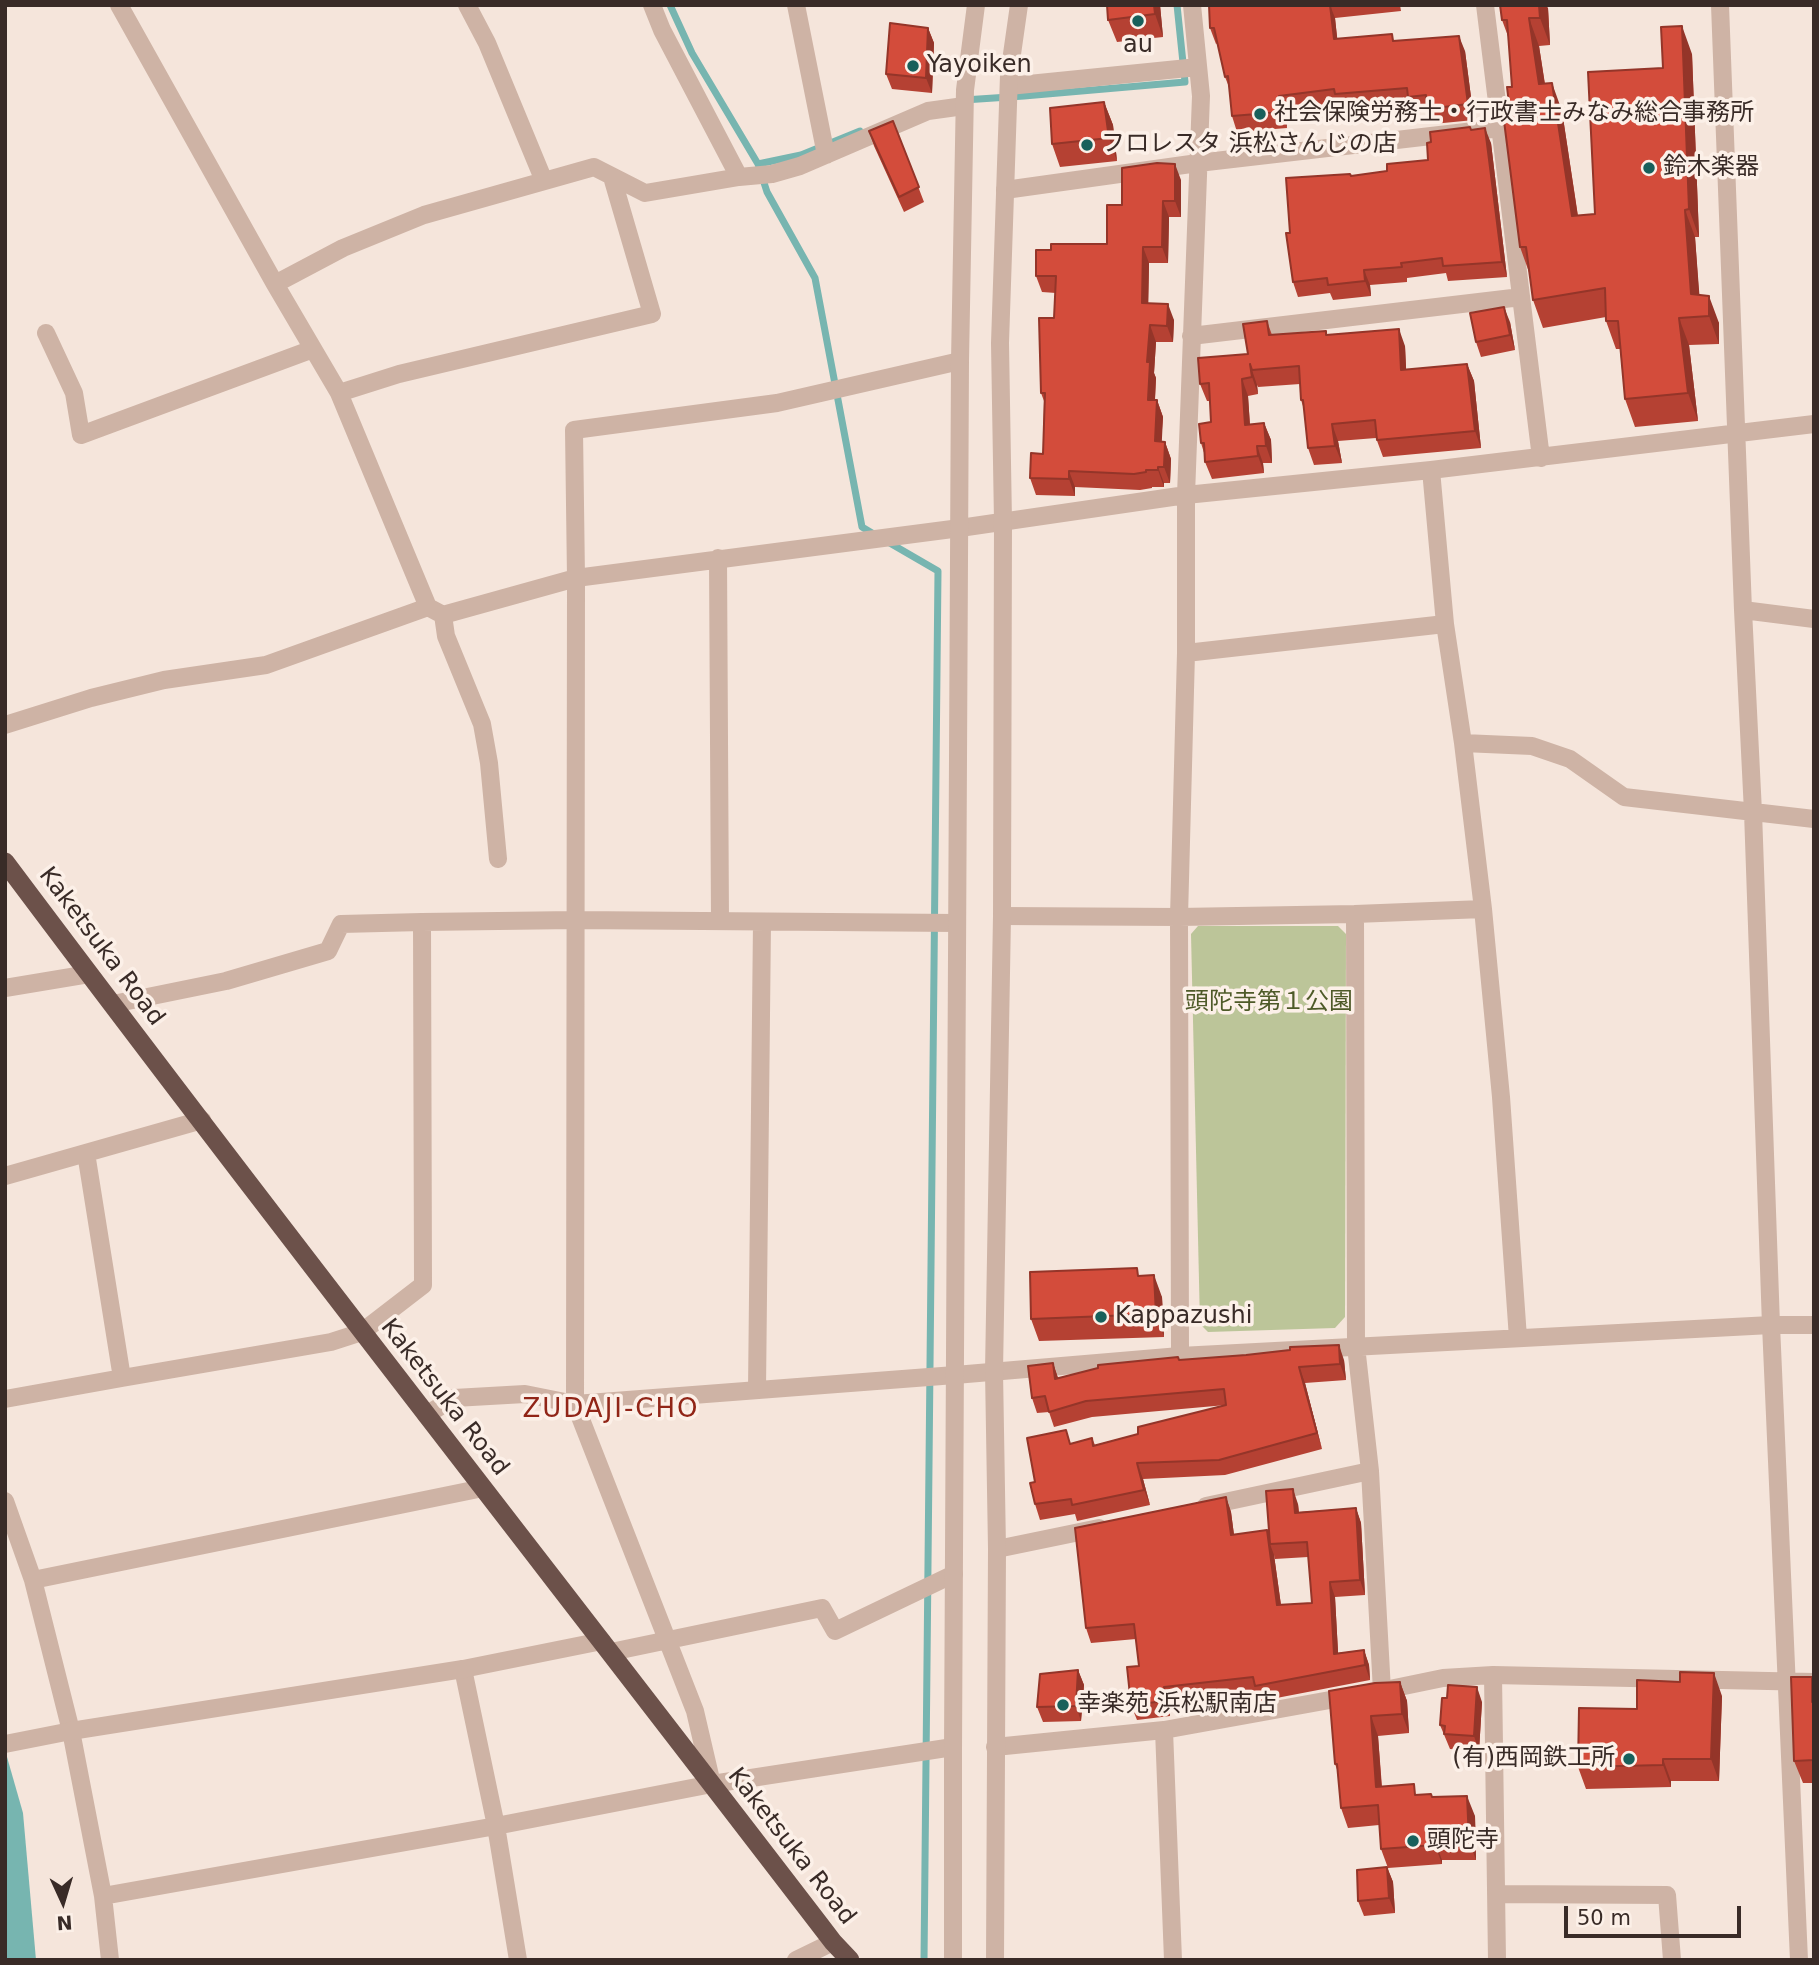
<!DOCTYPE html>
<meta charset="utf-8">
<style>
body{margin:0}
#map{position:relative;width:1819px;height:1965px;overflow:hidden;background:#f5e5db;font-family:"DejaVu Sans",sans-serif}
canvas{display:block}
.frame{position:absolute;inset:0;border:7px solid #392b27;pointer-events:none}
.north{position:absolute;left:28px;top:1867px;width:70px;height:70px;-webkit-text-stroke:5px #fcf0e8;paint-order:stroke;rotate:176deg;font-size:19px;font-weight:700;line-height:28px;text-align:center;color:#392b27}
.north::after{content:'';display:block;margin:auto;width:24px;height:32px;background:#392b27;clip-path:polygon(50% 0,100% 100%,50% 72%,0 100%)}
.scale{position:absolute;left:1564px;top:1906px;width:177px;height:32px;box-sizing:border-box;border:4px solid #392b27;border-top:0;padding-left:9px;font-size:21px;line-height:24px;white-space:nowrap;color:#392b27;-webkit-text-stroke:5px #fcf0e8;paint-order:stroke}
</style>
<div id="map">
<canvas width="1819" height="1965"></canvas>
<div class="frame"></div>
<div class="north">N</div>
<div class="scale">50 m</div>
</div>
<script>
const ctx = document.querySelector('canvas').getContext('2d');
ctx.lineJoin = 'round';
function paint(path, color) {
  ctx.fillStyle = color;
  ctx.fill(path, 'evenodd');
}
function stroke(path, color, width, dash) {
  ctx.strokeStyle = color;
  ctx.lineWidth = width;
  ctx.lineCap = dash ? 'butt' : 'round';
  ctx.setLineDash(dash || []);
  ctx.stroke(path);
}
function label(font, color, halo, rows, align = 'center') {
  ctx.font = font + ' "DejaVu Sans","Noto Sans JP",sans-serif';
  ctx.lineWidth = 7;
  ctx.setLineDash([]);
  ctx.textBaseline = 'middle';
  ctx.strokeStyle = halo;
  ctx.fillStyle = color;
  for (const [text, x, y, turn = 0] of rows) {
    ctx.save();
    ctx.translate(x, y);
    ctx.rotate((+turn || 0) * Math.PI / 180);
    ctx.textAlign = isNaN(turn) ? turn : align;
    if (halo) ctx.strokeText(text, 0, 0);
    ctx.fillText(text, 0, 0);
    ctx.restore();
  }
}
paint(new Path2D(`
 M 1198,926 L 1338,926 L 1346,934 L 1345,1317 L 1335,1328 L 1208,1332 L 1200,1324 L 1191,934 Z`), '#bcc599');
paint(new Path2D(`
 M 5,1750 L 23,1813 L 36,1960 L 5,1960 Z`), '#77b5b0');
stroke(new Path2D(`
 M 670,5 L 692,53 L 758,164 L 767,192 L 815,278 L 862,527 L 877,536
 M 964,100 L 1024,96 L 1185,82 L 1177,5
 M 758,164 L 801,155 L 860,131
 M 888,542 L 938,571 L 924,1960`), '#77b5b0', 7);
stroke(new Path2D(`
 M 119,5 L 275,284 L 339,393 L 428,607 L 443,615 L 576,578 L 960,528 L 1186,495 L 1431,470 L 1814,424
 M 467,5 L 487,43 L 544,181
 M 652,5 L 662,30 L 739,177
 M 796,5 L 826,155
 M 1485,5 L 1541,458
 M 1720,5 L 1743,610 L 1753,812 L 1771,1325 L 1799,1960
 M 1009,86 L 1198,67
 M 1005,190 L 1198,163 L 1500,128
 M 275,284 L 343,248 L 424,215 L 594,167 L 645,193 L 739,177 L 772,174 L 800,166 L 928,111 L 964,106
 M 46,333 L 74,393 L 81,435 L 313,349
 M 1191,336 L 1521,297
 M 339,393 L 399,374 L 652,314 L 612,177
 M 1431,470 L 1445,624 L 1463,743 L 1483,909 L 1501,1097 L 1518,1338
 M 718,558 L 720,921
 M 1743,610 L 1814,619
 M 443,615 L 446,636 L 482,724 L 489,763 L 498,859
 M 1186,653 L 1445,624
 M 5,725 L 91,698 L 164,680 L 266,665 L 428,607
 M 1463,743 L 1532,746 L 1570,759 L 1624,797 L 1814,819
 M 1355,914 L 1483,909
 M 1002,916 L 1179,917 L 1355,914 L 1356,1346 L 1370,1471 L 1382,1691
 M 5,988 L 89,974
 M 113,1004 L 226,981 L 328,951 L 341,924 L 422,922
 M 5,1176 L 202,1120
 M 1180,1356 L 1179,917 L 1186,653 L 1186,495 L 1201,96 L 1192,5
 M 122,1378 L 331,1342 L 362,1332 L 423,1285 L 422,922 L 575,920 L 957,923
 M 757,1390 L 762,922
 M 5,1399 L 122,1378 L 86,1153
 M 426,1415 L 454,1398 L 525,1394 L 575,1404 L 955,1375 L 1180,1356 L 1771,1325 L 1814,1325
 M 5,1501 L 33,1580 L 71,1731 L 103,1896 L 110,1960
 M 1206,1506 L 1370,1471
 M 997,1549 L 1099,1528
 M 33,1580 L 483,1488
 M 611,1652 L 822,1608 L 835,1631 L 954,1574
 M 463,1669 L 496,1826 L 518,1960
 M 1493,1675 L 1497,1960
 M 1380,1691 L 1443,1678 L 1493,1675 L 1814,1682
 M 1164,1730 L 1173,1960
 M 995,1747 L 1164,1730 L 1352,1696
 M 712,1784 L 695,1711 L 575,1404 L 576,578 L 574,430 L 777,403 L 960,361
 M 1496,1894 L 1667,1895 L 1672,1960
 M 103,1896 L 496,1826 L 712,1784 L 953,1747
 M 796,1960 L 833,1942`), '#ceb3a5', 18);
stroke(new Path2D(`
 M 5,1744 L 71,1731 L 463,1669 L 602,1641
 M 953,1960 L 953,1747 L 960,361 L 965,90 L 976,5
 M 995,1960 L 997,1549 L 994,1371 L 1002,916 L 1003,522 L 1000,343 L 1009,75 L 1019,5`), '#ceb3a5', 18);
stroke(new Path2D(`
 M 5,862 C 277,1225 557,1582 833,1942 L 850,1960`), '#6c514a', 19);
paint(new Path2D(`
 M 1107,5 L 1160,5 L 1163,37 L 1117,42 L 1108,20 Z
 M 1209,5 L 1400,5 L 1401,11 L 1335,18 L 1337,38 L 1395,41 L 1465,51 L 1474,120 L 1433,124 L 1428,111 L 1414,113 L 1411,104 L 1340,110 L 1339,105 L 1285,111 L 1287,128 L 1237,132 L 1232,116 L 1229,87 L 1225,77 L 1218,43 L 1216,44 L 1210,28 Z
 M 1548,8 L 1550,45 L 1539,46 L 1545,84 L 1562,111 L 1578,216 L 1595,214 L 1663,68 L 1692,54 L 1699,237 L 1695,237 L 1699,295 L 1719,323 L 1719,344 L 1689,345 L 1698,421 L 1635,427 L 1625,399 L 1620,349 L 1616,349 L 1606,321 L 1606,317 L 1543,328 L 1533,300 L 1530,275 L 1520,247 L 1510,112 L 1512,87 L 1509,39 L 1502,20 Z
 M 928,28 L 934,43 L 932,93 L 892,89 L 886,74 Z
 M 1104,102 L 1113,125 L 1117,161 L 1060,167 L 1052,144 Z
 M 893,121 L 924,202 L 904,212 L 874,146 L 869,131 Z
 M 1471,130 L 1491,143 L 1507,277 L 1448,281 L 1446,273 L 1407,278 L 1407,282 L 1370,285 L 1371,296 L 1333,300 L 1330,293 L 1298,297 L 1293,282 L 1290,233 L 1351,176 L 1387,171 L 1428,160 L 1431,142 Z
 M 1181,180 L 1181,217 L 1169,217 L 1168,263 L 1149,263 L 1148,304 L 1174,320 L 1173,342 L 1156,342 L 1154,373 L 1156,378 L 1155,400 L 1157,400 L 1163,417 L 1161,442 L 1165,442 L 1171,459 L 1170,483 L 1164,483 L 1164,487 L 1152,487 L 1152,488 L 1140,490 L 1075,487 L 1075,496 L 1036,495 L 1030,478 L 1043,454 L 1044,401 L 1041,393 L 1054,318 L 1056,293 L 1042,292 L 1036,276 L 1051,250 L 1107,244 L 1122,205 Z
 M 1267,321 L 1272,335 L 1328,335 L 1405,346 L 1406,370 L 1467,364 L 1474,381 L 1481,448 L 1383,457 L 1376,438 L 1338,441 L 1342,463 L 1314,465 L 1308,448 L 1304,409 L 1301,400 L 1300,384 L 1258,387 L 1257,385 L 1258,394 L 1248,396 L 1250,425 L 1264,423 L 1271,440 L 1272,463 L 1263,463 L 1264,473 L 1212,479 L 1205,462 L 1205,456 L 1201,443 L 1211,422 L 1210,401 L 1207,401 L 1200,384 L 1248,354 Z
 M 1510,322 L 1515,350 L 1481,357 L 1476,342 Z
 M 1140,1276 L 1162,1297 L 1164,1337 L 1039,1341 L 1031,1319 Z
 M 1178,1357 L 1179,1360 L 1344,1360 L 1346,1380 L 1305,1383 L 1322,1449 L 1225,1475 L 1143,1479 L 1150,1505 L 1077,1521 L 1075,1514 L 1040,1520 L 1035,1504 L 1035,1482 L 1071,1444 L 1092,1438 L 1095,1445 L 1138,1434 L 1226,1405 L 1092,1417 L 1054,1427 L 1049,1412 L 1037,1413 L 1032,1398 L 1053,1363 L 1058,1378 Z
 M 1226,1497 L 1231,1512 L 1234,1535 L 1269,1537 L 1298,1504 L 1299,1512 L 1356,1508 L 1361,1523 L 1365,1595 L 1335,1597 L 1338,1653 L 1364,1650 L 1369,1665 L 1370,1680 L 1261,1701 L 1257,1692 L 1169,1702 L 1170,1716 L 1137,1720 L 1131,1705 L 1139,1666 L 1136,1639 L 1091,1643 L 1086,1628 ZM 1274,1555 L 1275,1559 L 1308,1557 L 1312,1603 L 1281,1605 Z
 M 1078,1670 L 1084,1685 L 1081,1721 L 1043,1722 L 1037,1707 Z
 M 1812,1677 L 1814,1681 L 1814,1783 L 1803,1783 L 1794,1761 Z
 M 1400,1682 L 1407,1701 L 1409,1733 L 1378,1736 L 1382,1787 L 1418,1795 L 1431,1794 L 1432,1797 L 1475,1816 L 1476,1860 L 1442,1860 L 1442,1864 L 1388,1868 L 1381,1849 L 1379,1825 L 1348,1828 L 1341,1808 L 1338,1772 L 1335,1764 L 1329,1691 Z
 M 1722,1696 L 1719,1781 L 1671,1781 L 1671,1787 L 1586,1789 L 1578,1767 L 1637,1709 Z
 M 1447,1698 L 1482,1702 L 1479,1751 L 1450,1749 L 1440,1725 Z
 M 1387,1867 L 1393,1882 L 1395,1913 L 1364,1916 L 1358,1901 Z`), '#b54133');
paint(new Path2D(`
 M 1154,5 L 1160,5 L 1163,37 L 1155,14 Z
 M 1330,5 L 1335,18 L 1339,54 L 1334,39 Z
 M 1539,5 L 1546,5 L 1548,8 L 1550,45 L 1540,18 Z
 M 1529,18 L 1539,46 L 1549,112 L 1539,84 Z
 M 1682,26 L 1692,54 L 1699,237 L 1689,209 Z
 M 928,28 L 934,43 L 932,93 L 926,78 Z
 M 1459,36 L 1465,51 L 1474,120 L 1468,104 Z
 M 1552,83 L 1562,111 L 1582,244 L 1572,216 Z
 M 1279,96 L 1285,111 L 1287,128 L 1281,112 Z
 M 1104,102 L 1113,125 L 1117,161 L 1109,138 Z
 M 1485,128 L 1491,143 L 1507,277 L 1502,262 Z
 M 1175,164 L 1181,180 L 1181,217 L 1175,201 Z
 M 1163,201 L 1169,217 L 1168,263 L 1162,247 Z
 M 1685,210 L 1695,237 L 1701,316 L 1691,294 Z
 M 1143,247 L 1149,263 L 1148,320 L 1142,303 Z
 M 1364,270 L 1370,285 L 1371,296 L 1365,281 Z
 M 1709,296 L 1719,323 L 1719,344 L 1709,316 Z
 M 1168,304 L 1174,320 L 1173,342 L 1167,326 Z
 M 1504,307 L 1510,322 L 1515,350 L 1510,335 Z
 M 1679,318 L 1689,345 L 1698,421 L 1688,393 Z
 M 1150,325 L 1156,342 L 1154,373 L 1156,378 L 1154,416 L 1148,400 L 1147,362 Z
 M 1399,329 L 1405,346 L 1407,387 L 1401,370 Z
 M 1467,364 L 1474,381 L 1481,448 L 1475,431 Z
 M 1252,370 L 1257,385 L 1258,394 L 1252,377 Z
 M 1242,379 L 1248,396 L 1251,442 L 1245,425 Z
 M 1157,400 L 1163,417 L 1161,458 L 1155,441 Z
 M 1264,423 L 1271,440 L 1272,463 L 1266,446 Z
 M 1332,424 L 1338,441 L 1342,463 L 1335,446 Z
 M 1165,442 L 1171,459 L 1170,483 L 1164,467 Z
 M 1257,446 L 1263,463 L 1264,473 L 1258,456 Z
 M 1158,467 L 1164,483 L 1164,487 L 1158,470 Z
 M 1069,471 L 1075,487 L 1075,496 L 1069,479 Z
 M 1154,1275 L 1162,1297 L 1164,1337 L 1156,1314 Z
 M 1339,1345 L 1344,1360 L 1346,1380 L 1340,1364 Z
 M 1053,1363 L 1058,1378 L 1055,1379 Z
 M 1299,1367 L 1305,1383 L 1322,1449 L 1317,1433 Z
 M 1137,1463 L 1143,1479 L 1150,1505 L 1144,1490 Z
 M 1293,1489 L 1298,1504 L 1300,1528 L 1295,1513 Z
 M 1226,1497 L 1231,1512 L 1236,1550 L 1231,1535 Z
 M 1356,1508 L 1361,1523 L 1365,1595 L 1360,1580 Z
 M 1267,1530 L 1272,1544 L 1270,1544 L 1274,1555 L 1283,1620 L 1277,1605 Z
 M 1330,1582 L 1335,1597 L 1339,1669 L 1334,1654 Z
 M 1364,1650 L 1369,1665 L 1370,1680 L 1365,1665 Z
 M 1078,1670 L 1084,1685 L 1081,1721 L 1076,1706 Z
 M 1714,1673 L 1722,1696 L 1719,1781 L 1711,1759 Z
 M 1812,1677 L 1814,1681 L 1814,1705 L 1812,1702 Z
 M 1400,1682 L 1407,1701 L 1409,1733 L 1402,1714 Z
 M 1164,1687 L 1169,1702 L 1170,1716 L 1165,1701 Z
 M 1477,1687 L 1482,1702 L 1479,1751 L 1474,1736 Z
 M 1371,1716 L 1378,1736 L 1383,1807 L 1376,1787 Z
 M 1663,1759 L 1671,1781 L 1671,1787 L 1663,1765 Z
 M 1467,1796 L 1475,1816 L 1476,1860 L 1469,1840 Z
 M 1435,1841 L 1442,1860 L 1442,1864 L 1435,1845 Z
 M 1387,1867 L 1393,1882 L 1395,1913 L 1389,1898 Z`), '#943529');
const building = new Path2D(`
 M 1107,5 L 1154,5 L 1155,14 L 1108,20 Z
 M 1209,5 L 1330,5 L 1334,39 L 1392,34 L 1393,41 L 1459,36 L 1468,104 L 1427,109 L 1426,95 L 1408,97 L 1407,88 L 1335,94 L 1334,89 L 1279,96 L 1281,112 L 1232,116 L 1228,76 L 1225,77 L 1214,28 L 1210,28 Z
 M 1500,5 L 1539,5 L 1540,18 L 1529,18 L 1539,84 L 1552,83 L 1572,216 L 1595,214 L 1588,72 L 1663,68 L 1661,27 L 1682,26 L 1689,209 L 1685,210 L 1691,294 L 1709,296 L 1709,316 L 1679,318 L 1688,393 L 1625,399 L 1618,321 L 1606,321 L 1605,288 L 1533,300 L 1526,247 L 1520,247 L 1503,113 L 1510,112 L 1507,87 L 1512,87 L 1507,20 L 1502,20 Z
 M 890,23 L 928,28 L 926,78 L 886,74 Z
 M 1104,102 L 1109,138 L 1052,144 L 1050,108 Z
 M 893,121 L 919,187 L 899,197 L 869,131 Z
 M 1470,127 L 1471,130 L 1485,128 L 1502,262 L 1443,266 L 1442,258 L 1401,263 L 1402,267 L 1364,270 L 1365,281 L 1328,285 L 1327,278 L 1293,282 L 1286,233 L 1290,233 L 1286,178 L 1350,174 L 1351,176 L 1387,171 L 1387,164 L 1428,160 L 1427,143 L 1431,142 L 1430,132 Z
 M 1157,163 L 1175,164 L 1175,201 L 1163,201 L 1162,247 L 1143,247 L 1142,303 L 1168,304 L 1167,326 L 1150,325 L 1147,362 L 1150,362 L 1148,400 L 1157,400 L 1155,441 L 1165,442 L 1164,467 L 1158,467 L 1158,470 L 1146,470 L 1146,472 L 1134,474 L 1069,471 L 1069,479 L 1030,478 L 1031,453 L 1043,454 L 1045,393 L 1041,393 L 1039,318 L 1054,318 L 1056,276 L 1036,276 L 1036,250 L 1051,250 L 1051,244 L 1107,244 L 1107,205 L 1122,205 L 1122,168 Z
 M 1504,307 L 1510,335 L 1476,342 L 1470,313 Z
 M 1267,321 L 1269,335 L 1326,331 L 1326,335 L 1399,329 L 1401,370 L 1467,364 L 1475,431 L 1377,440 L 1375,420 L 1332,424 L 1335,446 L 1308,448 L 1303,400 L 1301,400 L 1299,366 L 1252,370 L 1250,364 L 1252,377 L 1242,379 L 1245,425 L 1264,423 L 1266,446 L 1257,446 L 1258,456 L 1205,462 L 1204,443 L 1201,443 L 1199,424 L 1211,422 L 1209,383 L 1200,384 L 1198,358 L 1248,354 L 1243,324 Z
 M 1137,1268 L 1138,1276 L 1154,1275 L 1156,1314 L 1031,1319 L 1030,1272 Z
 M 1339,1345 L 1340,1364 L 1299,1367 L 1317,1433 L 1219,1460 L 1137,1463 L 1144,1490 L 1072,1505 L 1071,1499 L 1035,1504 L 1030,1483 L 1035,1482 L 1027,1438 L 1066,1430 L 1070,1444 L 1092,1438 L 1093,1446 L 1138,1434 L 1138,1427 L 1226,1405 L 1224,1389 L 1086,1401 L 1049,1412 L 1045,1396 L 1032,1398 L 1028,1366 L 1053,1363 L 1055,1379 L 1098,1368 L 1098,1365 L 1178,1357 L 1179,1360 L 1246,1355 L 1290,1350 L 1290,1347 Z
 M 1293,1489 L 1295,1513 L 1356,1508 L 1360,1580 L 1330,1582 L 1334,1654 L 1364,1650 L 1365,1665 L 1255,1686 L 1253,1677 L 1164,1687 L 1165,1701 L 1131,1705 L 1127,1667 L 1139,1666 L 1134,1624 L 1086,1628 L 1075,1528 L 1226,1497 L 1231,1535 L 1267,1530 L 1277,1605 L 1312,1603 L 1307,1542 L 1270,1544 L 1266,1491 Z
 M 1078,1670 L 1076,1706 L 1037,1707 L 1040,1674 Z
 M 1680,1672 L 1714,1673 L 1711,1759 L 1663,1759 L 1663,1765 L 1578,1767 L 1579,1708 L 1637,1709 L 1637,1680 L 1680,1682 Z
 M 1791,1677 L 1812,1677 L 1812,1702 L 1814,1702 L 1814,1760 L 1794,1761 Z
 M 1400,1682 L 1402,1714 L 1371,1716 L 1376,1787 L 1414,1784 L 1415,1795 L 1431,1794 L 1432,1797 L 1467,1796 L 1469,1840 L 1435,1841 L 1435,1845 L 1381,1849 L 1378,1805 L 1341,1808 L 1337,1764 L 1335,1764 L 1329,1691 L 1375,1683 Z
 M 1448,1685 L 1477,1687 L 1474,1736 L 1444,1734 L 1445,1726 L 1440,1725 L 1442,1698 L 1447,1698 Z
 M 1387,1867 L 1389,1898 L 1358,1901 L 1357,1870 Z`);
paint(building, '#d34c3b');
stroke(building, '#943529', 2);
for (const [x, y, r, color] of [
 [1138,21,7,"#18605b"],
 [913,66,7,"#18605b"],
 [1260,114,7,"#18605b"],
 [1087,145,7,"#18605b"],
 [1649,168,7,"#18605b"],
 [1101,1317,7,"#18605b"],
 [1063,1705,7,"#18605b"],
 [1629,1759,7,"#18605b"],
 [1413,1841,7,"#18605b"]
]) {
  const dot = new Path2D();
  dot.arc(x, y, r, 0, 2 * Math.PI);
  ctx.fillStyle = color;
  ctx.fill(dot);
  stroke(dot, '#fcf0e8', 2.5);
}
label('24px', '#392b27', '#fcf0e8', [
 ["au",1138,46,"center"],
 ["Yayoiken",927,66],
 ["社会保険労務士・行政書士みなみ総合事務所",1274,114],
 ["フロレスタ 浜松さんじの店",1101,145],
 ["鈴木楽器",1663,168],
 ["Kappazushi",1115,1317],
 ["幸楽苑 浜松駅南店",1077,1705],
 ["(有)西岡鉄工所",1615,1759,"right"],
 ["頭陀寺",1427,1841]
], 'left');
label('24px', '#392b27', '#fcf0e8', [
 ["Kaketsuka Road",101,947,53],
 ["Kaketsuka Road",444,1398,52],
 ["Kaketsuka Road",791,1847,52]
]);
label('24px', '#4e5a28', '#fcf0e8', [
 ["頭陀寺第１公園",1269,1003]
]);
ctx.letterSpacing = '2px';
label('26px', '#912517', '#fcf0e8', [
 ["ZUDAJI-CHO",611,1410]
]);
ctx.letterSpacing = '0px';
</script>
